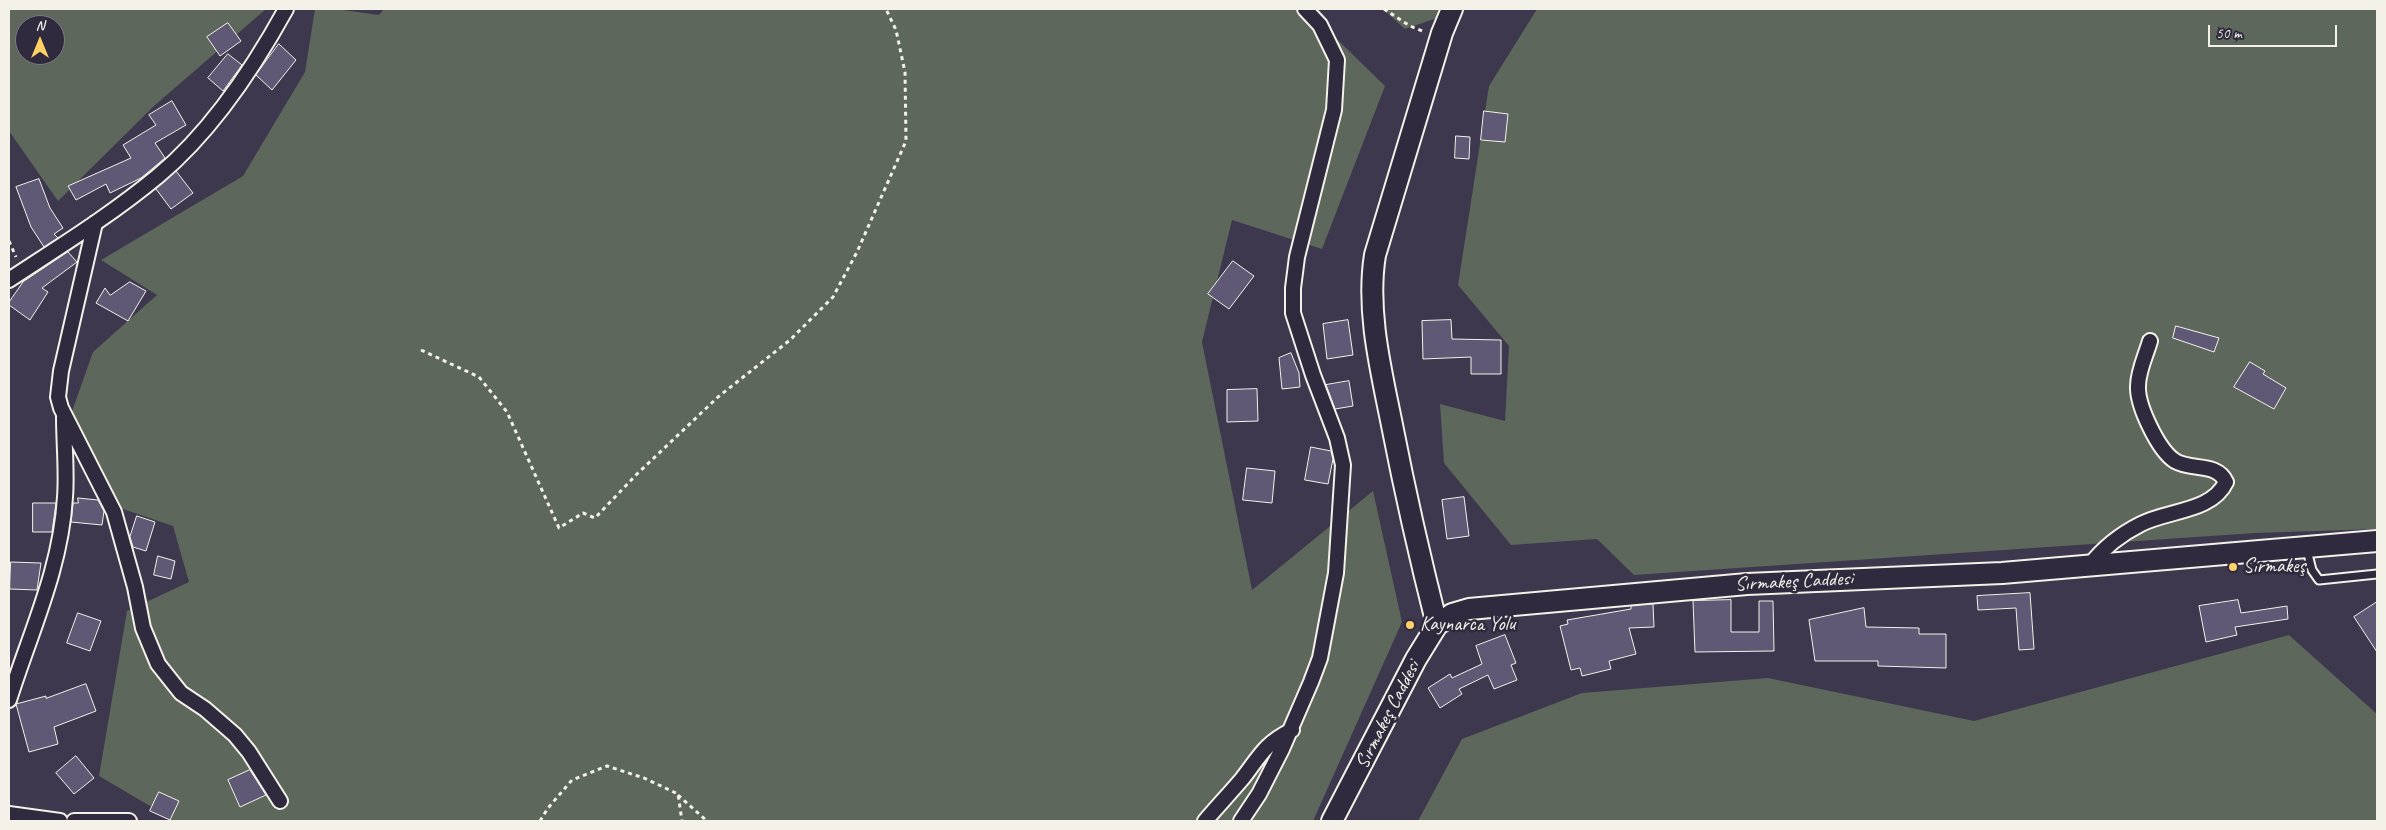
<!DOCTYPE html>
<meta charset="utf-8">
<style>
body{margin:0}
#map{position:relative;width:2386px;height:830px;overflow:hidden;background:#3d384e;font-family:Caveat,sans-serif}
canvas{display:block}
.frame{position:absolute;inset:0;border:10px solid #f4f1e8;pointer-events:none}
.north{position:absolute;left:15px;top:15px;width:50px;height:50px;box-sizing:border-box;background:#2f2a3d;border:1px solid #7e7a81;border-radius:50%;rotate:0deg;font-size:14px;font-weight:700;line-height:20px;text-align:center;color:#f4f1e8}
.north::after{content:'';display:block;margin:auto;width:18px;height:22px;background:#ffd166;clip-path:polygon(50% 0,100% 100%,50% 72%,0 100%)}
.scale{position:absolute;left:2208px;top:25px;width:129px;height:22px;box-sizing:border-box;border:2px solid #f4f1e8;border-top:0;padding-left:6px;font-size:15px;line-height:18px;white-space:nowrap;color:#f4f1e8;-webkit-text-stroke:4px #2f2a3d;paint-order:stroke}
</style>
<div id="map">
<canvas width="2386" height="830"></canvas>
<div class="frame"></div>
<div class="north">N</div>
<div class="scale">50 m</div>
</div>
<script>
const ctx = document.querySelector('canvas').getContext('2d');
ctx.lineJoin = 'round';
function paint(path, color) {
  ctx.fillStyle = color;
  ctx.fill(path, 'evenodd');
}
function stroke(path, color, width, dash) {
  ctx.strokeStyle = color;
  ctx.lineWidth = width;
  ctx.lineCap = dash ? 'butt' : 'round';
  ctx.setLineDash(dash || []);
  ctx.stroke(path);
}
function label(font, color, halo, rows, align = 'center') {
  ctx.font = font + ' Caveat,sans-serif';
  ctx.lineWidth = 5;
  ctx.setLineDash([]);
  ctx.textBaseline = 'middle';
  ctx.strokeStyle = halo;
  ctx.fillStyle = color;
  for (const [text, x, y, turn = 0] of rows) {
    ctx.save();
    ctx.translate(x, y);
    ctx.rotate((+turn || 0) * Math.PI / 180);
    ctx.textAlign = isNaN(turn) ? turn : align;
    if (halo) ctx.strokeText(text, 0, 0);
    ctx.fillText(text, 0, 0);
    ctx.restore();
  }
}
paint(new Path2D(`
 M 9,9 L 266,9 L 154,106 L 58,201 L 9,131 ZM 25,25 L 55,25 L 55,55 L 25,55 Z
 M 315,9 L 336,9 L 379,15 L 384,9 L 1306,9 L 1385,86 L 1322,249 L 1232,220 L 1202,342 L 1252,590 L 1373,491 L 1402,622 L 1313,821 L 170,821 L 167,816 L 99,776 L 127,611 L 189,582 L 173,526 L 120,508 L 70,417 L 93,352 L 157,295 L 101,260 L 243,176 L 305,72 Z
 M 1383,9 L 1441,9 L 1437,18 L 1405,29 Z
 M 1537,9 L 2377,9 L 2377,529 L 2255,533 L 1634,575 L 1597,539 L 1511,545 L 1444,463 L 1440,404 L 1505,421 L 1509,346 L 1458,285 L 1489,86 Z
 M 2289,635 L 2377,714 L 2377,821 L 1418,821 L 1462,739 L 1582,693 L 1768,678 L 1974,721 Z`), '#5d675b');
const building = new Path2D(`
 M 228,23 L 241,41 L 220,56 L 207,37 Z
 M 279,44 L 296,60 L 272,90 L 256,75 Z
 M 228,54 L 242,65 L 223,91 L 208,78 Z
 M 172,101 L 186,125 L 155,143 L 165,158 L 141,178 L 110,193 L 106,184 L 76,200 L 68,186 L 131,158 L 123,145 L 156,125 L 149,115 Z
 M 1484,111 L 1508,114 L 1505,142 L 1481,140 Z
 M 1456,136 L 1470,137 L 1469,159 L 1455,158 Z
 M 176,171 L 193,193 L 171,209 L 156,189 Z
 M 39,179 L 50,208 L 63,228 L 54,234 L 58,238 L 44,247 L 31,227 L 16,187 Z
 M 68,252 L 77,262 L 42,288 L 48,292 L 30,320 L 9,305 L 9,302 L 23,282 Z
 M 1233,261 L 1254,276 L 1229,309 L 1208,294 Z
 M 130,282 L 146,291 L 128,321 L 96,303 L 105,288 L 110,295 Z
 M 1348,320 L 1353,355 L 1327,359 L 1323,324 Z
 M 1451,320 L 1452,339 L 1501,340 L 1501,374 L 1471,374 L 1471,357 L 1423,359 L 1422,321 Z
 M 2176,326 L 2219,338 L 2214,352 L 2173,338 Z
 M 1291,353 L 1299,373 L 1300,387 L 1282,389 L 1279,358 Z
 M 2250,362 L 2265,371 L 2263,374 L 2286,388 L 2274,409 L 2234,387 Z
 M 1349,381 L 1353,406 L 1335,409 L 1326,385 Z
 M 1257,389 L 1258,421 L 1227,422 L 1227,390 Z
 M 1311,447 L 1331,451 L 1333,459 L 1328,484 L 1305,480 Z
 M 1247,468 L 1275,471 L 1272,503 L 1243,500 Z
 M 1464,497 L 1469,536 L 1447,539 L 1442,500 Z
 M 78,498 L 98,500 L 104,511 L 102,525 L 71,522 L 73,503 L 78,503 Z
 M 33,503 L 56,503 L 52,532 L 33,532 Z
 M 137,516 L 155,522 L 146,551 L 133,547 L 130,537 Z
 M 158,556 L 175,561 L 171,579 L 154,575 Z
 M 11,562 L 41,563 L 37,590 L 10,589 Z
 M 2030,593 L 2034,649 L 2019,650 L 2016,608 L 1978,610 L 1977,596 Z
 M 1731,600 L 1731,632 L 1759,632 L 1759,601 L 1773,601 L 1774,651 L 1695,652 L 1693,601 Z
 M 2238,600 L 2241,613 L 2287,606 L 2288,619 L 2235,627 L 2237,635 L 2206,642 L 2199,606 Z
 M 2377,602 L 2377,652 L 2354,617 Z
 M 1653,604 L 1654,627 L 1629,628 L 1636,654 L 1609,661 L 1611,669 L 1582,676 L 1580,668 L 1571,670 L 1560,626 L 1568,624 L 1567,620 L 1631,609 L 1631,606 Z
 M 1864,608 L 1866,627 L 1919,628 L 1919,634 L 1946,634 L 1946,668 L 1878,666 L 1878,661 L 1815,661 L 1809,620 Z
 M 78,613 L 101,621 L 90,651 L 67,643 Z
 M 1505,635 L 1516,663 L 1511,665 L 1517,680 L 1494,689 L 1488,675 L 1459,689 L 1462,694 L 1440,708 L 1428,688 L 1450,674 L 1452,678 L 1482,664 L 1476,646 Z
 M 86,684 L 96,711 L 54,727 L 58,744 L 29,752 L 16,704 L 46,696 L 46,698 Z
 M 76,756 L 94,778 L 74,794 L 56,773 Z
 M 250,770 L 266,795 L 240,807 L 228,780 Z
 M 159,792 L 179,801 L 170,820 L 150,811 Z`);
paint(building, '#5f5976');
stroke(building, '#f4f1e8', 1);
const lane = new Path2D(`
 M 2307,550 L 2312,570 L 2319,580 L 2377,574`);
const street = new Path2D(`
 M 95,223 L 61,371 L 58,397 L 61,408 L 114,512 L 135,587 L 143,628 L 158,664 L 181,693 L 205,709 L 235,735 L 249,752 L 280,801
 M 9,280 C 59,247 111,215 158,176 C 210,133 254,67 286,9
 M 2090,565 C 2104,547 2121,534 2141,524 C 2168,510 2212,512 2226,482 C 2217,462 2192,471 2175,461 C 2158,450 2137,405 2138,386 C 2138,371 2146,355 2150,341
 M 9,700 C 30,633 61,569 65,497 C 67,471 64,443 64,417
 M 9,814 L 60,821
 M 74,821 L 129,821
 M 1205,821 C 1217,807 1230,793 1242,779 C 1260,756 1264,744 1292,730
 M 1241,821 L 1259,794 L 1282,749 L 1311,682 L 1320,658 L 1336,573 L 1343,465 L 1337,438 L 1313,375 L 1293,313 L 1293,288 L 1297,257 L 1334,110 L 1337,60 L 1320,25 L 1305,9`);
const secondary = new Path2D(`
 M 1437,625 C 1420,558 1405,492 1392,425 C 1381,370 1366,311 1375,255 L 1442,33 L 1452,9
 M 1332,821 L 1416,659 L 1437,625 L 1452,614 L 1469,609 L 1747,584 L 2002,573 L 2377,541`);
stroke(lane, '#f4f1e8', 11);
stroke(street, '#f4f1e8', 18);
stroke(secondary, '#f4f1e8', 24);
stroke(new Path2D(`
 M 1384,9 L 1410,26 L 1425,32
 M 9,241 L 16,257
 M 421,350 L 479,377 L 507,412 L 559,528 L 583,513 L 595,518 L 636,475 L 718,397 L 790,340 L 833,297 L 857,252 L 906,141 L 905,72 L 896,30 L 886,9
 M 678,795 L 707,821
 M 540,821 L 548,808 L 572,780 L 607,766 L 644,778 L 678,794 L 682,821`), '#f4f1e8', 3, [4, 4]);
stroke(lane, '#2f2a3d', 7);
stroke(street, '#2f2a3d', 14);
stroke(secondary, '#2f2a3d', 20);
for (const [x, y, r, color] of [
 [2233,567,5,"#ffd166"],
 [1410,625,5,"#ffd166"]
]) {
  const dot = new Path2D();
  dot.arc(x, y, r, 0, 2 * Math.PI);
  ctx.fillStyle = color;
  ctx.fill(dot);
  stroke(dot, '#2f2a3d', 2);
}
label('20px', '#f4f1e8', '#2f2a3d', [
 ["Sırmakeş",2243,567],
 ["Kaynarca Yolu",1420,625]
], 'left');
label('20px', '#f4f1e8', '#2f2a3d', [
 ["Sırmakeş Caddesi",1794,582,-3],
 ["Sırmakeş Caddesi",1388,715,-63]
]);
</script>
